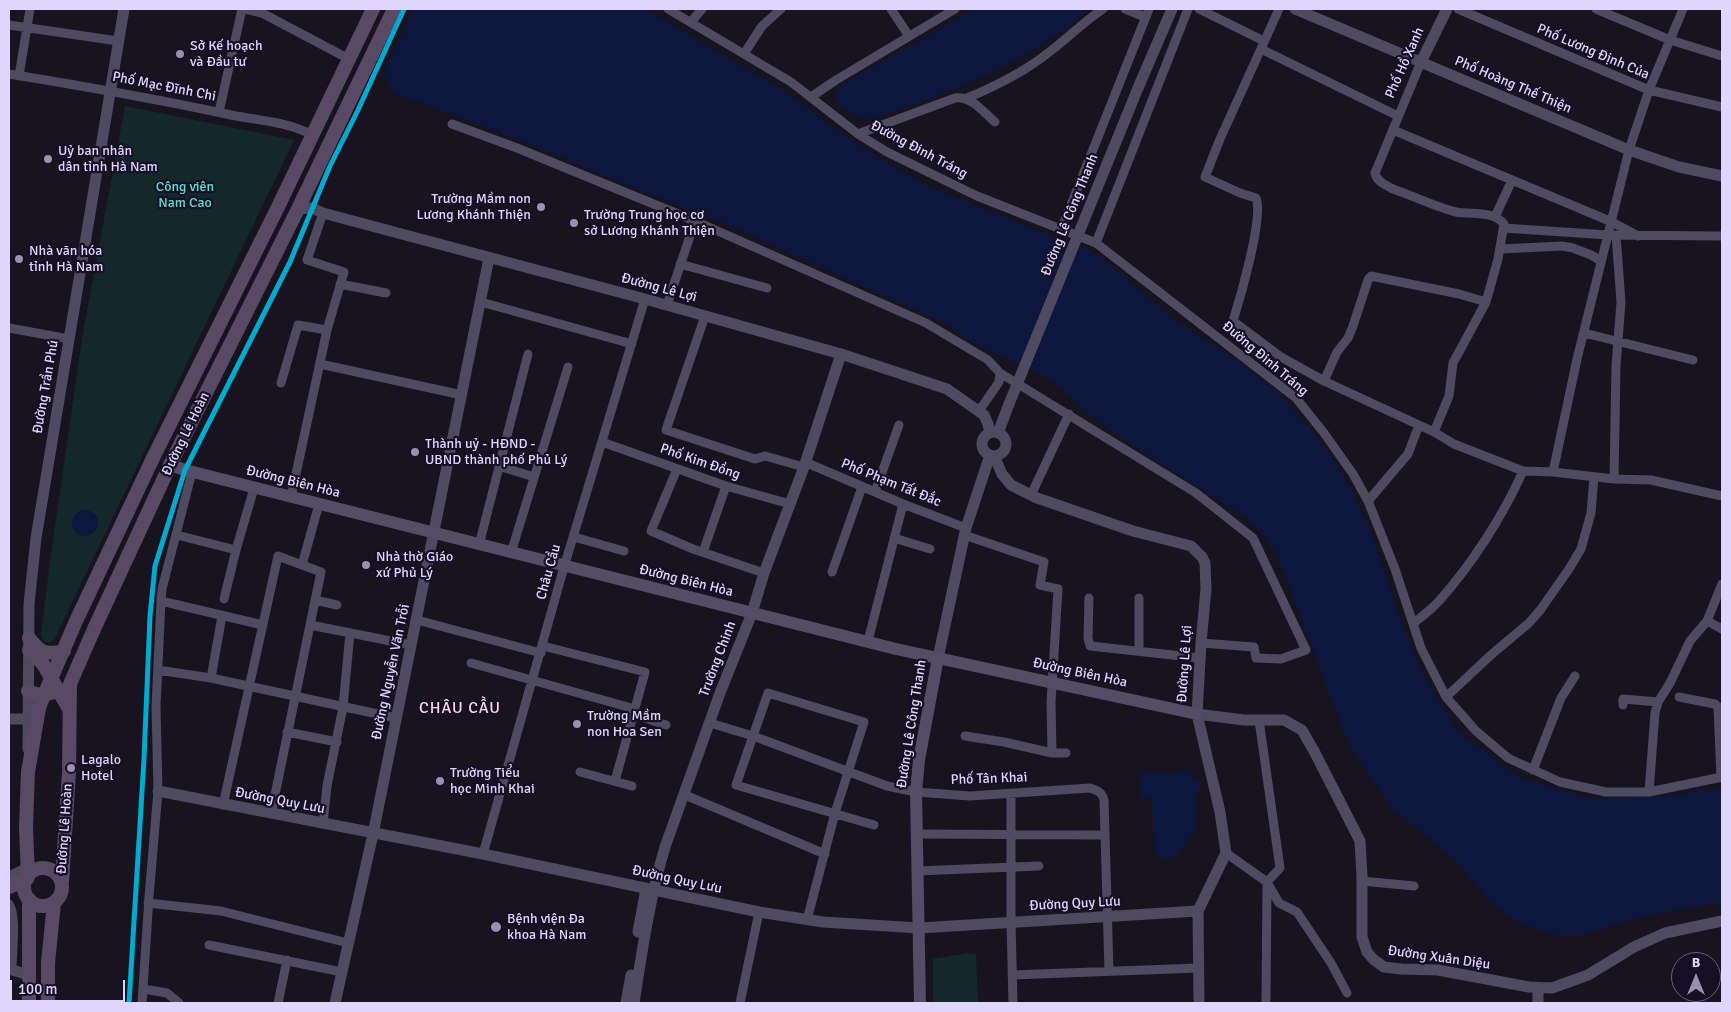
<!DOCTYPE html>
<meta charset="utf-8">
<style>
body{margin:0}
#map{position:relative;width:1731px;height:1012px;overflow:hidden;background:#18141f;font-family:Signika,sans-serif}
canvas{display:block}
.frame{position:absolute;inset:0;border:10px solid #dfd5fd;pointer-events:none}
.north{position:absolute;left:1671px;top:952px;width:50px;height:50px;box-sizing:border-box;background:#161024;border:1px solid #665f7b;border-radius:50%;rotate:0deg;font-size:14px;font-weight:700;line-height:20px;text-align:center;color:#dfd5fd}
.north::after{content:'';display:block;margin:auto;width:18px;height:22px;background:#9991af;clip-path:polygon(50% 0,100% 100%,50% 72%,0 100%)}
.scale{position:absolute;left:10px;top:980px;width:115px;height:22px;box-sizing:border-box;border:2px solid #dfd5fd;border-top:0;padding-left:6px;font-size:15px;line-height:18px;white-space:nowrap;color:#dfd5fd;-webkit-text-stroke:4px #161024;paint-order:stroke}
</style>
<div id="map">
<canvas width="1731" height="1012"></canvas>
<div class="frame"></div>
<div class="north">B</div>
<div class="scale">100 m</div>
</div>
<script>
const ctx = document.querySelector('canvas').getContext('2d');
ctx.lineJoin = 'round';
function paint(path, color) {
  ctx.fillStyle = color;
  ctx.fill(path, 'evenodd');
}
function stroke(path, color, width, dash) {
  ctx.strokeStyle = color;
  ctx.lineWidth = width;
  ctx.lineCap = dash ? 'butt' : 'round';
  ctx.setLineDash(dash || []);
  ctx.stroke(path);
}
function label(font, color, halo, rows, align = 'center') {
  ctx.font = font + ' Signika,sans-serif';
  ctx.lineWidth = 4.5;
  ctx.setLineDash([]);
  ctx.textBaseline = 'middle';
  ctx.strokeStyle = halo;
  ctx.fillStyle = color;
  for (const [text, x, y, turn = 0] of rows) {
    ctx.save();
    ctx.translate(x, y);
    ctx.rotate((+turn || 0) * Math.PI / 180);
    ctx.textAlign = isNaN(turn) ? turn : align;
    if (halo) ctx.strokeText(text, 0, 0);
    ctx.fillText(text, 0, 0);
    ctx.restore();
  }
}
paint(new Path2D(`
 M 125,106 L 294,140 L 54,640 L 48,643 L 44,642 L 41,636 L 49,568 L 83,333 Z
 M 968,953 L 976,954 L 978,1003 L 933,1003 L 933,959 Z`), '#14282c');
paint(new Path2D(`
 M 414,9 L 645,9 L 791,95 L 842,134 L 883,160 L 928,186 L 1097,254 L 1179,323 L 1232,357 L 1273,388 L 1303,420 L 1329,453 L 1351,488 L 1373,537 L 1396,608 L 1422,673 L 1459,732 L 1520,778 L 1594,799 L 1667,796 L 1722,788 L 1722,902 L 1646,916 L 1577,936 L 1549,934 L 1513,919 L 1489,900 L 1457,862 L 1393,809 L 1350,748 L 1276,551 L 1260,532 L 1244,516 L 1114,433 L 1088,413 L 1046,376 L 980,347 L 944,323 L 727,224 L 657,197 L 532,145 L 390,91 L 384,72 Z
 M 975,9 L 1088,9 C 1038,54 975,84 911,105 C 897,110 882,117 867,119 C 855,118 837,107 836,94 L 842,85 Z
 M72 523a13 13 0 1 1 26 0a13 13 0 1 1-26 0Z
 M 1187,769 L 1191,769 L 1193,779 L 1199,779 L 1199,794 L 1195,796 C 1201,823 1192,839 1174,858 L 1160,858 L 1157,855 L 1154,848 L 1152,798 L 1140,797 L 1139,772 C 1156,773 1171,775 1187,769 Z`), '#0d173e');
stroke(new Path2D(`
 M 245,9 L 262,13 L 349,59
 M 668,9 L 791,82 L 858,134 L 887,152 L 977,196 L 1096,243 L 1296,398 L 1324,433 L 1353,474 L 1368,501 L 1395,569 L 1421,648 L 1446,697 L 1476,731 L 1508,758 L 1560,782 L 1606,792 L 1649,792 L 1722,777
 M 891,9 L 909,36
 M 1125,9 L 1145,17
 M 1199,9 L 1264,41
 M 1279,9 L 1220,139 L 1205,177 L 1240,193 L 1256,198 C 1264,216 1240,299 1233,321 L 1281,357 L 1324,381 L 1434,432 L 1454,444 L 1523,471 L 1553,472 L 1614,479 L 1651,480 L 1722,496
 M 1458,9 L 1649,90 L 1722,107
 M 1596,9 L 1670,40 L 1722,56
 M 691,22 L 702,9
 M 9,25 L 118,41
 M 1261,49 L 1398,116
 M 744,54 L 762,26 L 781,9
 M 1421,62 L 1375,173 C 1377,182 1386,185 1393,189 C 1414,196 1435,207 1456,212 C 1471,215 1493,210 1504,224 L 1498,259 L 1486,302 L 1453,363 L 1449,396 L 1434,432
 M 9,74 C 83,86 157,99 231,115 C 256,120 290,122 312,135
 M 19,76 L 30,9
 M 811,97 L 836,80 L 955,9
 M 967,98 C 996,86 1023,73 1048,53 C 1067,39 1083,22 1103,9
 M 219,112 L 242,9
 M 452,124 L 517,148 L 695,221 L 926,323 L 988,360 L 1000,373 L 1196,493 L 1253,538 L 1306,650 L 1281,659 L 1256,658 L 1254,647 L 1201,643
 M 1393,130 L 1612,222 L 1638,236
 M 858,134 L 955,98 C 972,96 983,112 995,122
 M 1495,217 L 1512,180
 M 1504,228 L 1608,235 L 1722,236
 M 1061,230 L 1149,9
 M 1096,243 L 1188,9
 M 1501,249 L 1562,246 L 1573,248 L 1591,255 L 1598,259 L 1601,263
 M 680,264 L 767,288
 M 340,284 L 386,293
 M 481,302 L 632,344
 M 667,305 L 695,221
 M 705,316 L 666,430 L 755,459 L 765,456 L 804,467
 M 9,328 L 69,339
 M 1584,333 L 1693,360
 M 320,364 L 462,395
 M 1324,381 L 1337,352 L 1348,338 L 1353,326 L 1368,280 L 1371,276 L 1459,294 L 1486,302
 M 281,383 L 298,325 L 327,330
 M 979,411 L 999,382 L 1000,373
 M 602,442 L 726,486 L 790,504
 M 805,462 L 903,504 L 966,528
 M 499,466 L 534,477
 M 677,469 L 651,531 L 693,549 L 764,573
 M 1553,472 L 1577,359 L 1629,150 L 1649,90 L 1683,9
 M 1614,479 L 1616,366 L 1621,302 L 1616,235
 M 875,492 L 899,425
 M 1031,495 L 1069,414
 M 291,497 L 327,330 L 344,272 L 307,260 L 323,213
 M 1368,501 L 1408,454 L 1419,425
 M 177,535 L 236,550
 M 964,535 L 1044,562 L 1040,585 L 1058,589 L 1051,702 L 1052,753
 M 574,537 L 624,551
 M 894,538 L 930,549
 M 479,545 L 528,354
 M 703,552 L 726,486
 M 511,553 L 568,367
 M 832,572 L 862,487
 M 1089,598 L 1088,638 L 1090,646 L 1200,658
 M 224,599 L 236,550 L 254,488
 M 315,600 L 337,605
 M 161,601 L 263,625
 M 417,620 L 541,653
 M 1707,621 L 1722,629
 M 1413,624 C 1422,616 1432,609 1439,601 C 1472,564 1503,516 1523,471
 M 310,625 L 411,645
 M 868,641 L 903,504
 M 543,646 L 645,672 L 615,781
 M 1139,651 L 1139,598
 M 471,663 L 635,709
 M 158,670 L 211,678 L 396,718
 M 211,678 L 222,616
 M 1446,697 L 1492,654 L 1529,623 L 1541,609 L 1569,569 L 1581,549 L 1591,513 L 1594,477
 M 1679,697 L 1715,704 L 1718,707 L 1721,778
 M 1623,705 L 1623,699 L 1658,702
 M 633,714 L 666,725
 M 1259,720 L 1280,868 L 1267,882 L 1266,1003
 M 710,723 L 753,736 L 887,786 L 916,792 L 970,796 L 1090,788 C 1098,791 1102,792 1104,800 L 1109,971
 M 287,732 L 337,742
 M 965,736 L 1004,742 L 1052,753 L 1066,753
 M 1533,770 L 1561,698 L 1575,676
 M 580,772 L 632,786
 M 1649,792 L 1655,713 L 1658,702 L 1670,683 L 1690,641 L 1707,621 L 1722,584
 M 1011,793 L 1011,922 L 1013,1003
 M 685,795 L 825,854
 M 223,805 L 278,556 L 302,565 L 319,504
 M 271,814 L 321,572 L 302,565
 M 323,824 L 327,786 L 343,707 L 350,633
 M 916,834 L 1105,835
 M 1226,853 L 1267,882 L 1279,903 L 1297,912 L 1331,963 L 1347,993
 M 483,854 L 564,567 L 645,299
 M 917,871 L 1039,866
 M 9,876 L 27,867
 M 1362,881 L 1414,886
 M 148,903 L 221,911 L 348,943
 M 9,904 C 17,914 12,954 12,969
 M 807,920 L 835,813 L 864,722 L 768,693 L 736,785 L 874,825
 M 209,945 L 342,972
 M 1012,975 L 1198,968
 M 143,989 L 167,993 L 179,1003
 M 142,1003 L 149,897 L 158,791 L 156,707 L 161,601 L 162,589 L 192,472
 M 278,1003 L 287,960
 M 740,1003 L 759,912`), '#4e4a60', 9);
stroke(new Path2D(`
 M 1295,9 L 1629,150 L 1679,167 L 1722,176
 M 1421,62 L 1447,9
 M 1138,88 L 1172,9
 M 298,209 L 312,208 L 323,213 L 645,299 L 841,354 L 947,389 L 984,415 L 988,424 L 990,433
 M982 444a12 12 0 1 1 24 0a12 12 0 1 1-24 0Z
 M 998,433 L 1009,404
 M 994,456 L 1002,474 L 1011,485 L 1037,498 L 1133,531 L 1191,546 L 1202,557 L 1205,563 L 1206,589 L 1201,643 L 1197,714 L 1220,812 L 1226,853 L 1198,911 L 1199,1003
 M 938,658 L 966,528 L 990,455
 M 1197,714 L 1244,720 L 1284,720 L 1302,730 L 1314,751 L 1360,841 L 1362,876 L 1362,937 L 1367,952 L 1373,959 L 1384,967 L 1401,969 L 1438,970 L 1529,987 L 1552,988 L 1588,975 L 1634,947 L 1665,933 L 1722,921
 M 9,719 L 28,719
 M 28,749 L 29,604 L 36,538 L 124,9
 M 158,791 L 483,854 L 759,912 L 823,922 L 919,928 L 1198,911
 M 638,932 L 646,889
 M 9,969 L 29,975
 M 335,1003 L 373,834 L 489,258
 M 626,1003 L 631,975
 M 634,1003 C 642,951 650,897 665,847 L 720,693 L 752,613 L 764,573 L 804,467 L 841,354
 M 1538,1003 L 1538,988`), '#4e4a60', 11);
stroke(new Path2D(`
 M 170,465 L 185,470 L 896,649 L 1197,714
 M 920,1003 L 916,792 L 919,760 L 938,658`), '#534d66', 12);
stroke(new Path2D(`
 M 29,638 C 41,653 44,655 64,651
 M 29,650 L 43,664 L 69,709
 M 28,691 L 39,695 L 51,693
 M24 887a19 19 0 1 1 38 0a19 19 0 1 1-38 0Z
 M 28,877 L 26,827 L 28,772 L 39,708 L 44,695 L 76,621 L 153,458 L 278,207 L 373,9
 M 62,882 L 69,772 L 70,684 L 94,629 L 170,465 L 298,209 L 394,9
 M 9,887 L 27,879
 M 29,899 L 29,1003
 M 48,1003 L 48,963 L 54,903`), '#584a65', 14);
stroke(new Path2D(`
 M 1009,404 L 1138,88`), '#4e4a60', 11);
stroke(new Path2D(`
 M 129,1003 L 144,759 L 150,616 L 155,566 L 185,470 L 290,262 L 330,166 L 358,110 L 404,9`), '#00a9ce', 5);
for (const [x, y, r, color] of [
 [180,54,5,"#9991af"],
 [48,159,5,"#9991af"],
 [541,207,5,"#9991af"],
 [574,223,5,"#9991af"],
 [19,259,5,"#9991af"],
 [415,452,5,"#9991af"],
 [366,565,5,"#9991af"],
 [577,724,5,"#9991af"],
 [71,768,5,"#9991af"],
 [440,781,5,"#9991af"],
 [496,927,6,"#9991af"]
]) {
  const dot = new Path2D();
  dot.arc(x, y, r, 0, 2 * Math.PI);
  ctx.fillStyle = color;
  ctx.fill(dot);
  stroke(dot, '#161024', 2);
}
label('14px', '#dfd5fd', '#161024', [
 ["Sở Kế hoạch",190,46],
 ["và Đầu tư",190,62],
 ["Uỷ ban nhân",58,151],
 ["dân tỉnh Hà Nam",58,167],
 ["Trường Mầm non",531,199,"right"],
 ["Lương Khánh Thiện",531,215,"right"],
 ["Trường Trung học cơ",584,215],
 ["sở Lương Khánh Thiện",584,231],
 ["Nhà văn hóa",29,251],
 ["tỉnh Hà Nam",29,267],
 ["Thành uỷ - HĐND -",425,444],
 ["UBND thành phố Phủ Lý",425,460],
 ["Nhà thờ Giáo",376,557],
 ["xứ Phủ Lý",376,573],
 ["Trường Mầm",587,716],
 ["non Hoa Sen",587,732],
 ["Lagalo",81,760],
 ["Hotel",81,776],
 ["Trường Tiểu",450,773],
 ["học Minh Khai",450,789],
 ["Bệnh viện Đa",507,919],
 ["khoa Hà Nam",507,935]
], 'left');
label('14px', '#dfd5fd', '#161024', [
 ["Phố Lương Định Của",1593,52,23],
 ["Phố Hồ Xanh",1405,63,-66],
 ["Phố Hoàng Thế Thiện",1513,85,23],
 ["Phố Mạc Đĩnh Chi",164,87,11],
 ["Đường Đinh Tráng",919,150,28],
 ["Đường Lê Công Thanh",1070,215,-68],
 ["Đường Lê Lợi",659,288,15],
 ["Đường Đinh Tráng",1265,359,40],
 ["Đường Trần Phú",46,387,-80],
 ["Đường Lê Hoàn",186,434,-64],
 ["Phố Kim Đồng",700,462,19],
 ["Đường Biên Hòa",293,482,14],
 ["Phố Phạm Tất Đắc",891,483,22],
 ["Châu Cầu",549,572,-74],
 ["Đường Biên Hòa",686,581,14],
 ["Trường Chinh",718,659,-69],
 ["Đường Lê Lợi",1185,664,-86],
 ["Đường Nguyễn Văn Trỗi",391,672,-78],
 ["Đường Biên Hòa",1080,673,12],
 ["Đường Lê Công Thanh",912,724,-81],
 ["Phố Tân Khai",989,779,-2],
 ["Đường Quy Lưu",280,801,11],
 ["Đường Lê Hoàn",65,829,-86],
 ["Đường Quy Lưu",677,880,12],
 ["Đường Quy Lưu",1075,904,-3],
 ["Đường Xuân Diệu",1439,958,8]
]);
label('14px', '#63dbcf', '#161024', [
 ["Công viên",185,187],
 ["Nam Cao",185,203]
]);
ctx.letterSpacing = '1px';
label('16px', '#fdd7e9', '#161024', [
 ["CHÂU CẦU",460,709]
]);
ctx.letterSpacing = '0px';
</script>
